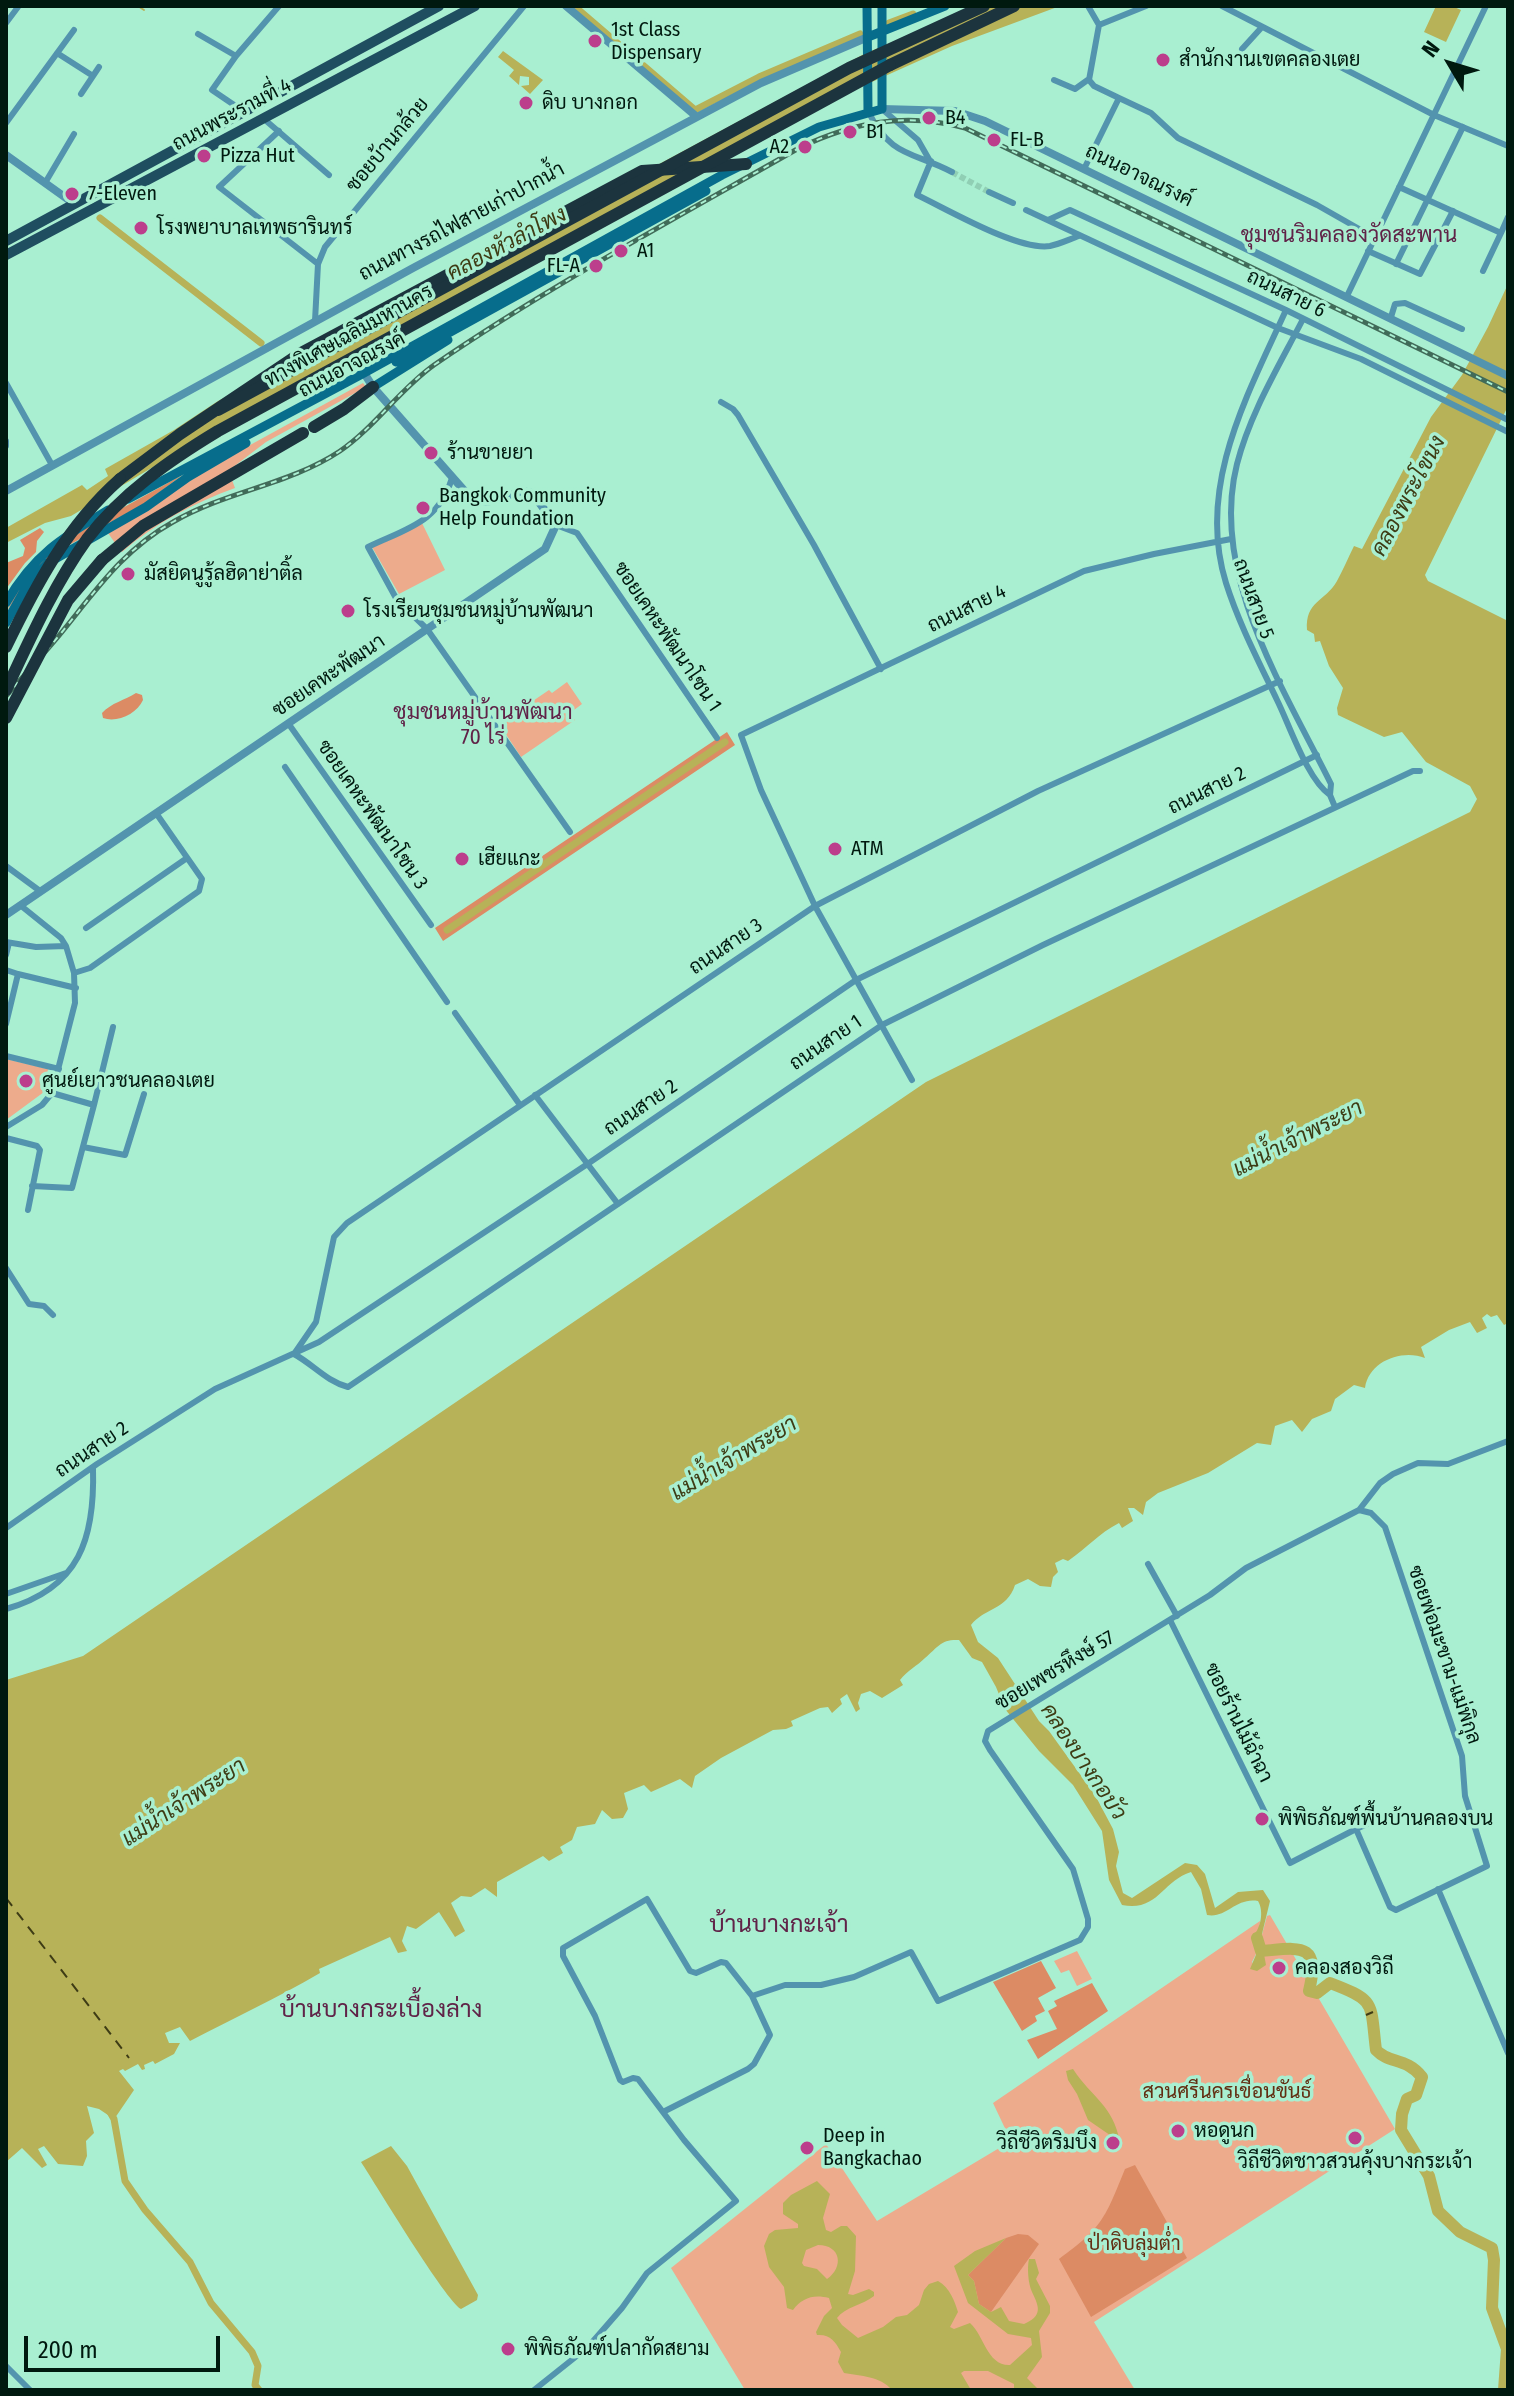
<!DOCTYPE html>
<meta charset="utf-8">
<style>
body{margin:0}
#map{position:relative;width:1514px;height:2396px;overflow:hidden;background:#a9efd1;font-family:"Fira Sans Condensed",sans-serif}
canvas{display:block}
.frame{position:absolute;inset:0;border:8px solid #00190f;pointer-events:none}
.north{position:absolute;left:1410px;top:24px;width:80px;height:80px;-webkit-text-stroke:6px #a9efd1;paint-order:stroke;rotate:308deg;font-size:22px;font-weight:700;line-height:32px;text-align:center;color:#00190f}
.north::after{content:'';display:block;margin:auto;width:28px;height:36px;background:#00190f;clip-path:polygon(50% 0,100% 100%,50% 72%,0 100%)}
.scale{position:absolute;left:24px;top:2336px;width:196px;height:36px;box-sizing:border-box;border:4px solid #00190f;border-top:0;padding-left:10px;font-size:24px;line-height:28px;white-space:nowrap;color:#00190f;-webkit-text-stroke:6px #a9efd1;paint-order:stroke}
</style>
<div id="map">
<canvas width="1514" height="2396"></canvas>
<div class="frame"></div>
<div class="north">N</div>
<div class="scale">200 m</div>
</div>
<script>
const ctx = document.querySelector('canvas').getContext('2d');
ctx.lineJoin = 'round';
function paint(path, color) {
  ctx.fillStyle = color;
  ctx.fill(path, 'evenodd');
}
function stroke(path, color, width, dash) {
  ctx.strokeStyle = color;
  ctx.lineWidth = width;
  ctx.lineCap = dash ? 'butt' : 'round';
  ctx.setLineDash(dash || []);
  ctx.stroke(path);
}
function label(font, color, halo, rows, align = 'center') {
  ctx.font = font + ' "Fira Sans Condensed",Sarabun,sans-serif';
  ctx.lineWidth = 7;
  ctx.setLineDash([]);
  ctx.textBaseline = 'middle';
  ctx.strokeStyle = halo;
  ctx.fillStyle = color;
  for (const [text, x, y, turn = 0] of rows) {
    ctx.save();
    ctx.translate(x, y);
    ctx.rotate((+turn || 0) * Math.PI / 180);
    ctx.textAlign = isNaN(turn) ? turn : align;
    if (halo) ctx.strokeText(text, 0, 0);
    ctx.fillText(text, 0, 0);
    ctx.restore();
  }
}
paint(new Path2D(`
 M 363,383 L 366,387 L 266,442 L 228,471 L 115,543 L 108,533 L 221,461 Z
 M 232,480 L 235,488 C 194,503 155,523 122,552 L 120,550 L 145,529 Z
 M 422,523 L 445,570 L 399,594 L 372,547 Z
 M 567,682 L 582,704 L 570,713 L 575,720 L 521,757 L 499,724 L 549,690 L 552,693 Z
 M 6,1059 L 48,1069 L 44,1092 L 6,1120 Z
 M 1270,1915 L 1395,2129 L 1094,2322 L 1135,2390 L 745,2390 L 671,2268 L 826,2144 L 877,2221 L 1011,2141 L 993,2103 L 1260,1921 L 1258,1950 L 1252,1962 L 1257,1970 L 1265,1965 L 1261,1938 L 1267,1916 Z
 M 1077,1951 L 1092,1979 L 1077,1986 L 1069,1970 L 1061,1973 L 1054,1961 Z`), '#edab8c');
paint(new Path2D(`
 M 184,474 L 142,505 L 69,545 L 35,571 L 6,612 L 27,575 L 70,537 Z
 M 40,528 L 44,532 L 37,541 L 36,552 L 25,563 L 6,589 L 6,563 L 23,556 L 25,548 L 20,540 Z
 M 136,693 L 142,695 L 143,700 C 137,714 117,723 103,718 L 102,713 C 111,703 125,700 136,693 Z
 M 727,732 L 735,745 L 443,941 L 435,928 Z
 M 1041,1961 L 1056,1988 L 1038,1998 L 1045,2011 L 1035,2016 L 1037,2021 L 1022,2031 L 993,1982 Z
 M 1092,1983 L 1108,2011 L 1038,2059 L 1027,2040 L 1057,2029 L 1048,2011 L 1057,2006 L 1054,2001 Z
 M 1135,2165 L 1187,2258 L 1091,2317 L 1059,2259 C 1103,2227 1105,2218 1125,2169 Z
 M 1018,2234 L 1028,2235 L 1039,2244 L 991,2312 L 979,2304 L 974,2281 L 968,2275 L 1006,2238 Z`), '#dc8b64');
paint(new Path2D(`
 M 979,6 L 1060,6 L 952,46 L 854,90 L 215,430 L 71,516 L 45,523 L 6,543 L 6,528 L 82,485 L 87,490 L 108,476 L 105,469 L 174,430 L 218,401 L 864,54 Z
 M 1436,6 L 1452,6 L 1461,10 L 1446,42 L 1424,32 Z
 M 503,51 L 543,80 L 530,94 L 521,86 L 529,85 L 529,77 L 520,76 L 519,85 L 509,76 L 514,70 L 498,57 Z
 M 1508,284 L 1508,406 L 1425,575 L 1428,581 L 1508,621 L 1508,1323 L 1504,1325 L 1497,1315 L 1491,1317 L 1487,1314 L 1482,1318 L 1487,1328 L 1477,1333 L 1470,1322 L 1449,1330 L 1421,1347 L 1425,1358 C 1402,1349 1369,1361 1365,1388 L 1354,1385 L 1335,1399 L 1331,1411 L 1312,1419 L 1302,1432 L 1292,1420 L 1275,1426 L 1271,1445 L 1257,1443 L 1208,1473 L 1158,1493 L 1146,1502 L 1143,1515 L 1134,1508 L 1128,1508 L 1133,1521 L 1122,1528 L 1119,1523 C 1098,1534 1088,1547 1068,1561 L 1063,1559 L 1055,1563 L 1058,1572 L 1053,1577 L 1051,1587 L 1040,1586 L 1028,1579 L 1015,1585 C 1007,1610 984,1608 971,1625 L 978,1642 L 998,1658 L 1039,1721 L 1049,1731 L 1095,1795 L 1113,1829 L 1119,1852 L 1116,1866 L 1123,1893 L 1132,1898 L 1185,1863 L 1197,1865 L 1205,1874 L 1215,1908 L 1238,1892 L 1263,1890 L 1270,1901 L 1261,1938 L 1266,1965 L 1257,1971 L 1250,1969 L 1258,1950 L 1253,1936 C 1261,1928 1264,1911 1258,1901 C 1236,1897 1226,1919 1207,1915 L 1201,1889 L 1191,1872 C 1162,1881 1158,1912 1122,1905 L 1109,1880 L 1102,1831 L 1073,1785 L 1039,1751 L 1005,1709 L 996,1687 L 982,1662 L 972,1658 L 959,1640 C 941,1639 938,1647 925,1658 C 917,1666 908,1670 900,1680 L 903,1685 L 882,1698 L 870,1691 L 861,1694 L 858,1703 L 860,1709 L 856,1712 L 847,1694 L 840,1699 L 842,1704 L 832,1713 L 828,1707 L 820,1708 L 791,1721 L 793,1726 L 786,1729 L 773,1730 L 721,1758 L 695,1776 L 692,1788 L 680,1779 L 651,1792 L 644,1785 L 624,1793 L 628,1809 L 623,1818 L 612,1819 L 602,1810 L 595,1824 L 577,1827 L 572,1840 L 560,1847 L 563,1853 L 549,1861 L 543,1856 L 497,1882 L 497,1897 L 485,1888 L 471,1897 L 461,1896 L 451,1903 L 465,1931 L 455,1937 L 439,1912 L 416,1929 L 407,1926 L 402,1941 L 407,1951 L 398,1953 L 390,1937 L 319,1969 L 320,1973 C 277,1998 234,2018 190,2041 L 180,2027 L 165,2033 L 169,2043 L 180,2043 L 174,2054 L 155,2064 L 153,2061 L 144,2065 L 145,2069 L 142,2070 L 138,2064 L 125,2071 L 123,2069 L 119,2071 L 134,2090 L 117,2115 L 114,2119 L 99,2109 L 87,2106 L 94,2133 L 86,2141 L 87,2156 L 83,2166 L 58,2164 L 44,2146 L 38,2149 L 47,2165 L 42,2168 L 22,2148 L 6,2162 L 6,1680 L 83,1656 L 926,1082 L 1470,812 L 1477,799 L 1470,786 L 1426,762 L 1402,732 L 1384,737 L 1338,715 L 1337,708 L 1343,688 L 1329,666 L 1320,641 L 1315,642 L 1314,634 L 1307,630 C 1305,601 1325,602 1337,581 C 1343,570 1348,558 1354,546 L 1362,549 L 1431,417 L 1462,375 L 1488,327 Z
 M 1073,2069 C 1092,2098 1113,2105 1120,2142 L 1088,2120 L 1077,2094 L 1068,2080 L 1066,2071 Z
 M 391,2146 L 407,2166 L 478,2295 L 477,2300 L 461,2309 C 446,2301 376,2185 361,2162 Z
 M 817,2181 L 830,2194 L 823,2218 L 826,2230 L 831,2232 L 841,2226 L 847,2226 L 856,2236 L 855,2271 L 848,2294 L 853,2295 L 869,2289 L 874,2292 L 874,2296 C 863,2305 845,2307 837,2318 L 842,2325 L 858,2338 L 883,2327 L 896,2317 L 907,2315 L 919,2305 L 924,2290 L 929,2284 L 938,2281 C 950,2288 954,2300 958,2312 L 950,2327 L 954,2329 L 970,2323 C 984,2335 987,2366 1010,2365 L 1032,2345 L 1031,2338 L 1008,2334 L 968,2303 L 954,2266 L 975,2251 L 1006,2238 L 968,2275 L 974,2281 L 979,2304 L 991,2312 L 1001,2307 L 1009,2321 L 1024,2324 C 1042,2316 1040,2308 1032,2292 C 1028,2284 1027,2267 1029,2259 L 1035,2259 L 1039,2273 L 1036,2279 L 1050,2306 L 1050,2313 L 1039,2331 L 1042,2357 L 1027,2378 L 1039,2390 L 1014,2390 L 1014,2384 L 988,2371 L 964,2371 L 961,2373 L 971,2390 L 892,2390 C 880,2376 861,2376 844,2373 L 838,2362 L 841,2352 C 835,2341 830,2334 817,2335 L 816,2332 L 824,2316 L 832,2308 L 829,2298 C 813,2294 802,2298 793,2310 L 787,2308 L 784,2287 L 769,2267 L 764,2246 L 769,2234 L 775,2230 L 798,2228 L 798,2224 L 783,2214 L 783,2203 L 791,2195 ZM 818,2245 C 841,2245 844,2267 827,2279 L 817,2269 L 804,2266 L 802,2263 L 806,2250 Z`), '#b7b258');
stroke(new Path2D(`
 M 138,6 L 144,10`), '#b7b258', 2);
stroke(new Path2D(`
 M 574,6 L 695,110 L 759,77 L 860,34
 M 889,23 L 913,14
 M 100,218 L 261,343
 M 447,930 L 725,742
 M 110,2112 L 114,2119 L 125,2181 L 145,2210 L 190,2262 L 211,2303 L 252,2352 L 258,2366 L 255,2385 L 259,2390`), '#b7b258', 7);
stroke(new Path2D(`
 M 1257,1938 L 1261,1951 C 1299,1948 1321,1941 1309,1991 L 1317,1993 L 1330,1983 C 1377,2001 1370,2002 1376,2050 C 1389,2064 1406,2057 1422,2077 L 1416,2095 L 1407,2099 L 1402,2114 L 1401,2130 L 1429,2176 L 1438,2211 L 1460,2232 L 1492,2248 L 1494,2260 L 1492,2308 L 1507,2349 L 1504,2390`), '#b7b258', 12);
stroke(new Path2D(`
 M 6,1898 L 129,2058
 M 1366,2015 L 1373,2012`), '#3e3c15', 2, [10, 8]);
stroke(new Path2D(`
 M 952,172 L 989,192`), '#90cfb4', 6, [6, 3]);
stroke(new Path2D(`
 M 1222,6 L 1434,115 L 1508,146
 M 6,23 L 18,7
 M 1099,25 L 1146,6
 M 198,34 L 236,56
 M 1242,49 L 1262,27
 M 57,53 L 93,76
 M 1054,80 L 1075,89 L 1089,79
 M 81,94 L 99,67
 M 1119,98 L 1151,113 L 1178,138 L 1317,205 L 1375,238
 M 882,109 L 918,140 L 930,161
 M 243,111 L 212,90 L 236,56 L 279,6
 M 868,111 C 891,158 912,151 952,172
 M 264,119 L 329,175
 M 6,123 L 74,30
 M 279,131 L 219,187 L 318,264
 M 931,161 L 917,195 C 947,209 1018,251 1050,246 C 1060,244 1070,239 1079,236
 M 1084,169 L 1119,98 L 1094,86 L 1089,80 L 1099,25 L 1088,6
 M 45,183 L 74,134
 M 1399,187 L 1501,233 L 1483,271
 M 989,192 L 1013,203
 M 1026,210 L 1278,328 L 1361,359 L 1508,432
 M 1048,220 L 1070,210 L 1286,310 L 1508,420
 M 1501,233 L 1508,217
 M 1368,251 L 1420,274 L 1453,211
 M 1396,264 L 1463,127
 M 1347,296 L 1486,6
 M 1286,310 C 1247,396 1196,487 1226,583 C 1239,624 1259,662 1277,700 C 1290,726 1307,779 1330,795
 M 1391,317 L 1395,304 L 1405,303 L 1462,329
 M 1303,319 C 1279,366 1250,413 1237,464 C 1209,574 1284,689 1331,784 L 1330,795 L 1335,807
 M 315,321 L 318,264 L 325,247 L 524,6
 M 6,383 L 52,465
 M 721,402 L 733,409 L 738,415 L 814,545 L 881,669
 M 6,441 L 6,446
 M 452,478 C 439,523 405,529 368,547 L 397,600 L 427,629 L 570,832
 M 556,525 L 577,533 L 717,738
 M 1280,681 L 1038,791 L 815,906 L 347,1223 L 334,1237 L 316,1322 L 294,1354 C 314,1365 326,1381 348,1387 L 882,1025 L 1043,945 L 1413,771 L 1420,771
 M 288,723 L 431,925
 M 285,767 L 447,1002
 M 6,866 L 40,891
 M 20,905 L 61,938 L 66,946
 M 86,928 L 187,858
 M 6,942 L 36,947 L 66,946 L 74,973 L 75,1003 L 52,1093 L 42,1105 L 6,1127
 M 6,955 L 9,943
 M 6,970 L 18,974 L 6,1024
 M 74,973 L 90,968 L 199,891 L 202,879 L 156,813
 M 18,974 L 76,988
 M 455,1013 L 520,1105
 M 6,1056 L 59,1069
 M 912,1080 L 815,906 L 761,790 L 741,735 L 1084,571 L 1154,554 L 1231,539
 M 52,1093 L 94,1105 L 113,1027
 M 535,1095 L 618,1204
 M 6,1138 L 37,1146 L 40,1150 L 28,1210
 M 83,1147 L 125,1155 L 144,1094
 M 32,1186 L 72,1188 L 94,1105
 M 6,1268 L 29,1304 L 44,1306 L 53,1315
 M 6,1528 L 97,1464 L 215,1389 L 319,1342 L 589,1163 L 856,980 L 1317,755
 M 1148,1564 L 1177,1616
 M 6,1594 L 66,1573
 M 6,1609 C 80,1588 95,1538 93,1468
 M 1170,1620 L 1290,1863 L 1356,1829 L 1390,1907 L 1396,1910 L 1487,1866 L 1465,1796 L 1462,1756 L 1385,1527 L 1371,1513 L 1359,1510
 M 1356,1829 L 1381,1818
 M 1438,1889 L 1508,2053
 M 752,1996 L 785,1985 L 821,1985 L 854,1977 L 911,1952 L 938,2001 L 1080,1940 L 1088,1927 L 1088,1919 L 1073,1869 L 990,1750 L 985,1741 L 988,1731 L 1210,1595 L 1246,1568 L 1359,1510 L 1380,1483 L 1393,1474 L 1418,1463 L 1448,1464 L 1508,1441
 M 6,2366 L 30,2390
 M 534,2390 L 588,2347 L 622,2308 L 647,2273 L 736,2201 L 684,2140 L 638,2079 L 633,2078 L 623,2082 L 620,2080 L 595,2016 L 563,1956 L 563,1948 L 647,1899 L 690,1971 L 696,1973 L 721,1962 L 726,1963 L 752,1996 L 770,2035 L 754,2064 L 748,2069 L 663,2112`), '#5394ae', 6);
stroke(new Path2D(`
 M 566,6 L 697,117
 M 882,109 L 955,111 L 985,121 L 1508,376
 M 6,155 L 73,203
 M 6,491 L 413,268 L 761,83 L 868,37
 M 6,915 L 545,549 L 556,525 L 532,493 C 510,486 495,512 469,496 L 373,387 L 364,373`), '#5394ae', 8);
stroke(new Path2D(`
 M 867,6 L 868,111
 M 868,37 L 945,6
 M 396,362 L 706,191
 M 373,387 L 448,340
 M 128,499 L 364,373 L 722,175 L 819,127 L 882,109 L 882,6
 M 6,603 C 33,555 63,537 108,510
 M 6,623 L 29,582 L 48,563 L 146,507 L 188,477 L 246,443`), '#076d8c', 9);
stroke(new Path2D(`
 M 6,241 L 439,6
 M 6,255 L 475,6`), '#1f4e60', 10);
stroke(new Path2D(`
 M 890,65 L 1014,6
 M 314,427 L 344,409 L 373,387
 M 120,479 L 180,434 L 301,353 L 642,171 L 746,164
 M 102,560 L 143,526 L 303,433`), '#1c343e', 12);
const rail = new Path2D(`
 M 6,696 C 26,673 47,651 66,627 C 99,586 126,548 173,522 C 226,491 289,485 340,451 C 375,427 399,390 434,365 C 551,285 676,218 799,148 C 853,122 906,112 965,128 L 1508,392`);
stroke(rail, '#416b59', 5);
stroke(rail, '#a9efd1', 2, [6]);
stroke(new Path2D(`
 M 218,410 L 849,68 L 984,6
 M 6,647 C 36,585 67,526 120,479
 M 6,690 C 30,639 54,585 87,539 C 122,493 170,460 218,431 L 890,65
 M 6,718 L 68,600 L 102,560`), '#1c343e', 12);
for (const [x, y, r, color] of [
 [595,41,8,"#bc3e8c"],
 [1163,60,8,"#bc3e8c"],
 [526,103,8,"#bc3e8c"],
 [929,118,8,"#bc3e8c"],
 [850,132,8,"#bc3e8c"],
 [994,140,8,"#bc3e8c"],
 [805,147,8,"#bc3e8c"],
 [204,156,8,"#bc3e8c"],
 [72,194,8,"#bc3e8c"],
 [141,228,8,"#bc3e8c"],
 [621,251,8,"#bc3e8c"],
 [596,266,8,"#bc3e8c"],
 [431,453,8,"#bc3e8c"],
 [423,508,8,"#bc3e8c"],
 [128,574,8,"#bc3e8c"],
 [348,611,8,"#bc3e8c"],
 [835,849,8,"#bc3e8c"],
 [462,859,8,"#bc3e8c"],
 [26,1081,8,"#bc3e8c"],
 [1262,1819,8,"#bc3e8c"],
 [1279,1968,8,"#bc3e8c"],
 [1178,2131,8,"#bc3e8c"],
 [1355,2138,8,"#bc3e8c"],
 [1113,2143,8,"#bc3e8c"],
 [807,2148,8,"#bc3e8c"],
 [508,2349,8,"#bc3e8c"]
]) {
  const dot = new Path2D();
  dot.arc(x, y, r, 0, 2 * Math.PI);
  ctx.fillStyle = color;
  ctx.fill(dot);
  stroke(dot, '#a9efd1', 3);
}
label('20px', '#00190f', '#a9efd1', [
 ["1st Class",611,30],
 ["Dispensary",611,53],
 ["สำนักงานเขตคลองเตย",1179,60],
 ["ดิบ บางกอก",542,103],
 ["B4",945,118],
 ["B1",866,132],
 ["FL-B",1010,140],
 ["A2",789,147,"right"],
 ["Pizza Hut",220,156],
 ["7-Eleven",88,194],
 ["โรงพยาบาลเทพธารินทร์",157,228],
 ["A1",637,251],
 ["FL-A",580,266,"right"],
 ["ร้านขายยา",447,453],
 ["Bangkok Community",439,496],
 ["Help Foundation",439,519],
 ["มัสยิดนูรู้ลฮิดาย่าติ้ล",144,574],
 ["โรงเรียนชุมชนหมู่บ้านพัฒนา",364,611],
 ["ATM",851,849],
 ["เฮียแกะ",478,859],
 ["ศูนย์เยาวชนคลองเตย",42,1081],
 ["พิพิธภัณฑ์พื้นบ้านคลองบน",1278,1819],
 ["คลองสองวิถี",1295,1968],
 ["หอดูนก",1194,2131],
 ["Deep in",823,2136],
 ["Bangkachao",823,2159],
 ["วิถีชีวิตริมบึง",1097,2143,"right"],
 ["วิถีชีวิตชาวสวนคุ้งบางกระเจ้า",1355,2162,"center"],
 ["พิพิธภัณฑ์ปลากัดสยาม",524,2349]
], 'left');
label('20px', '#00190f', '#a9efd1', [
 ["ถนนพระรามที่ 4",232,115,-28],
 ["ซอยบ้านกล้วย",388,145,-50],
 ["ถนนอาจณรงค์",1139,176,26],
 ["ถนนทางรถไฟสายเก่าปากน้ำ",462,222,-28],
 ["ถนนสาย 6",1286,294,26],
 ["ทางพิเศษเฉลิมมหานคร",349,336,-29],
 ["ถนนอาจณรงค์",352,365,-28],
 ["ถนนสาย 5",1253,599,70],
 ["ถนนสาย 4",967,609,-26],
 ["ซอยเคหะพัฒนาโซน 1",667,637,56],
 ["ซอยเคหะพัฒนา",329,676,-34],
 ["ถนนสาย 2",1207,791,-26],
 ["ซอยเคหะพัฒนาโซน 3",372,815,55],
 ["ถนนสาย 3",726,947,-34],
 ["ถนนสาย 1",826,1043,-34],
 ["ถนนสาย 2",641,1108,-34],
 ["ถนนสาย 2",92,1450,-34],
 ["ซอยพ่อมะขาม-แม่พิกุล",1444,1655,71],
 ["ซอยเพชรหึงษ์ 57",1055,1671,-31],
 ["ซอยร้านไม้ฉำฉา",1238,1723,64]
]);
label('20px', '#622e12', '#a9efd1', [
 ["สวนศรีนครเขื่อนขันธ์",1227,2092],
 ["ป่าดิบลุ่มต่ำ",1134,2244]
]);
label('22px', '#602348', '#a9efd1', [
 ["ชุมชนริมคลองวัดสะพาน",1349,236],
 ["ชุมชนหมู่บ้านพัฒนา",483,713],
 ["70 ไร่",483,738]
]);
label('italic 22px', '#3e3c15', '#a9efd1', [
 ["คลองหัวลำโพง",507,244,-28],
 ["คลองพระโขนง",1409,496,-62],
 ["แม่น้ำเจ้าพระยา",1298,1139,-27],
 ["แม่น้ำเจ้าพระยา",734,1459,-31],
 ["คลองบางกอบัว",1083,1762,56],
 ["แม่น้ำเจ้าพระยา",184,1803,-33]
]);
label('24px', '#602348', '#a9efd1', [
 ["บ้านบางกะเจ้า",779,1925],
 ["บ้านบางกระเบื้องล่าง",381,2010]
]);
</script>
